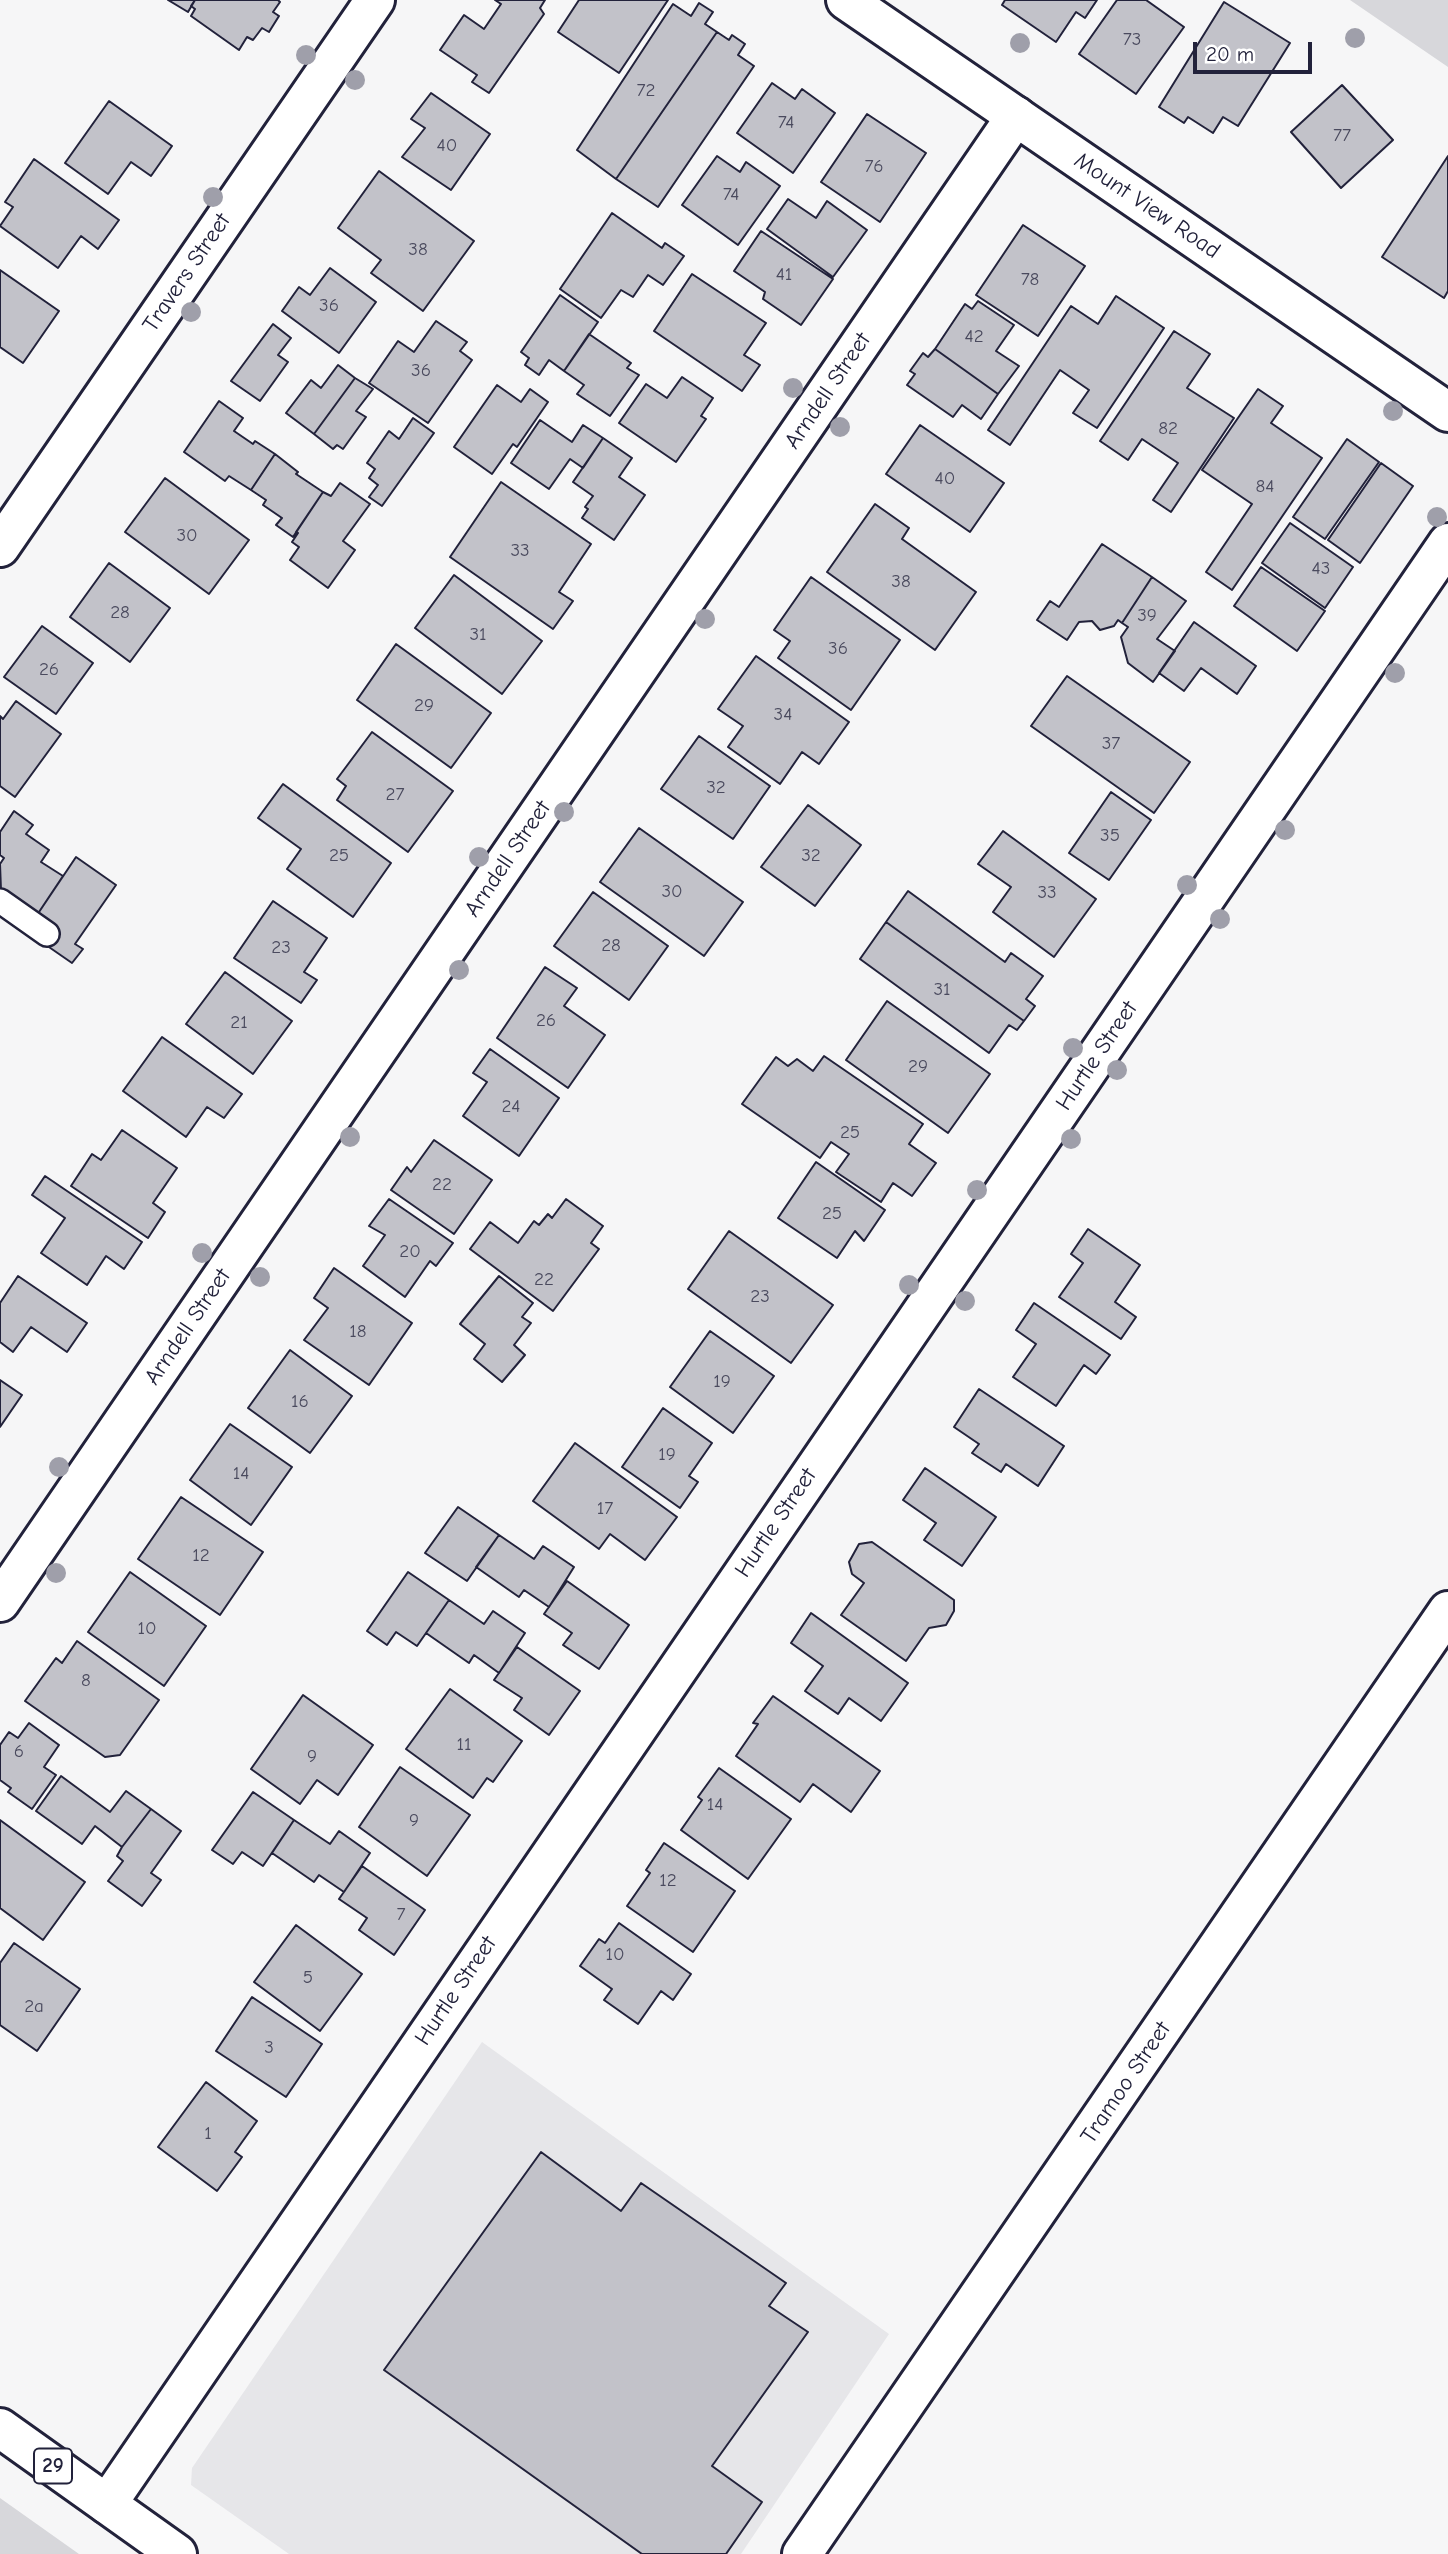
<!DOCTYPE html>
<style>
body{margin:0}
#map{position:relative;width:1448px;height:2554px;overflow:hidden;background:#f6f6f7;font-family:"Comic Neue",sans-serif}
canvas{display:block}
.scale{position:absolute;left:1193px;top:42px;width:119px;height:32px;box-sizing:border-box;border:4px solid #22223b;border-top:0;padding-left:9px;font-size:21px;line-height:24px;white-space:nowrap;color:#22223b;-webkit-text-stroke:5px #fff;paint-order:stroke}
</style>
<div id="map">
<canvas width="1448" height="2554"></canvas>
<div class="scale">20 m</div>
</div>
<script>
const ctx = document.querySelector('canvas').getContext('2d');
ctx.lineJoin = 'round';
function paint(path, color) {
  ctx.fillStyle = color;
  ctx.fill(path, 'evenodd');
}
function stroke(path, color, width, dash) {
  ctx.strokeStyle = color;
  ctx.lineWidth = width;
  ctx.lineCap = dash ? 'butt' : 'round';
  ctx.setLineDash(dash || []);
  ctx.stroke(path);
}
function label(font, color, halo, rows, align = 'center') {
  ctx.font = font + ' "Comic Neue",sans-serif';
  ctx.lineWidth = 6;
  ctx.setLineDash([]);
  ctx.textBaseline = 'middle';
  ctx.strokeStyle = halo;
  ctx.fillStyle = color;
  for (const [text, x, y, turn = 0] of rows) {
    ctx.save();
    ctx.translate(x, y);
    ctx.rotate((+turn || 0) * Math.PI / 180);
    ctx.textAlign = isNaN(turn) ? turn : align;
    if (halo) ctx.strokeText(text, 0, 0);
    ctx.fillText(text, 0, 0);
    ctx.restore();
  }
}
paint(new Path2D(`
 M 482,2042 L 889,2334 L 741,2554 L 289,2554 L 191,2485 L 192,2468 Z`), '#e6e6e9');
paint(new Path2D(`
 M 1350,0 L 1448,0 L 1448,67 Z
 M 0,2498 L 79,2554 L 0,2554 Z`), '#d7d7db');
const building = new Path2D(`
 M 168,0 L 195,0 L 188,12 Z
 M 195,0 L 278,0 L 280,2 L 273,12 L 279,16 L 269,32 L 262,28 L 253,40 L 247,37 L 239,50 L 191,16 L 195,9 L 191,6 Z
 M 495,0 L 545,0 L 540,8 L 544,14 L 489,93 L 472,82 L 477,75 L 440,50 L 464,15 L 484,29 L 501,4 Z
 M 579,0 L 668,0 L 619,73 L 558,32 Z
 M 1005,0 L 1097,0 L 1085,18 L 1076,12 L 1056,42 L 1002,5 Z
 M 1117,0 L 1146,0 L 1184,27 L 1136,94 L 1079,54 Z
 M 1224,2 L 1290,43 L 1238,126 L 1223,117 L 1213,133 L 1188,117 L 1184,123 L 1159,107 Z
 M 699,3 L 713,12 L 705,24 L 717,32 L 616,179 L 577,150 L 673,4 L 691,16 Z
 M 717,32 L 729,40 L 732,35 L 745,44 L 738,55 L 754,66 L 658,207 L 616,179 Z
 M 772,83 L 795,99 L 802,89 L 835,113 L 793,173 L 737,133 Z
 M 1342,85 L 1393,140 L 1341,188 L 1291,132 Z
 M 431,93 L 490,134 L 451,190 L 402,157 L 425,128 L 411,119 Z
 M 109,101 L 172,146 L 151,176 L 131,162 L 108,194 L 65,163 Z
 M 867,114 L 926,153 L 880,222 L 821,182 Z
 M 717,156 L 740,172 L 746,162 L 780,186 L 738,245 L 682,205 Z
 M 1448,156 L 1448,291 L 1444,298 L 1382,257 Z
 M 34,159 L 119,220 L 98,249 L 81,236 L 58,268 L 0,226 L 13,207 L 5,202 Z
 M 379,171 L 474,241 L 423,311 L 371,273 L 381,260 L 338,228 Z
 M 788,199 L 816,218 L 827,201 L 867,230 L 833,277 L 767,229 Z
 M 612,213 L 662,248 L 665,243 L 684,256 L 663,285 L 648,275 L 633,297 L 621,290 L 601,318 L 560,289 Z
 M 1023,225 L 1085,266 L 1038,336 L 976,295 Z
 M 761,231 L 833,279 L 801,325 L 763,299 L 765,292 L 734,271 Z
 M 330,268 L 376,302 L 339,353 L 282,311 L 299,287 L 310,295 Z
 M 0,270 L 59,311 L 23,363 L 0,347 Z
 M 692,274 L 766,323 L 744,355 L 760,365 L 742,391 L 654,331 Z
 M 560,295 L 598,322 L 564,371 L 549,360 L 539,375 L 525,365 L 529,358 L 521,352 Z
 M 1116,296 L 1164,328 L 1097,428 L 1073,413 L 1089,390 L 1060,370 L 1010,445 L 988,430 L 1071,306 L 1098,324 Z
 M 978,301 L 1014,325 L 996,351 L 1019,366 L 998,394 L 935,349 L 965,304 L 972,309 Z
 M 436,321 L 467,342 L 460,351 L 472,360 L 428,423 L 369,383 L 398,341 L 414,352 Z
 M 273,324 L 291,338 L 278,355 L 288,362 L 260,401 L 231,381 Z
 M 1174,331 L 1210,354 L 1187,388 L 1234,418 L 1171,512 L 1153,500 L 1178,463 L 1142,439 L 1128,460 L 1100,441 Z
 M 589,334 L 631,363 L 627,368 L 639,375 L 610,416 L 577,394 L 584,385 L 564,371 Z
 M 935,349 L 998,394 L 981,419 L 962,405 L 953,417 L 907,385 L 915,374 L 910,371 L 923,353 L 928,357 Z
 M 338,365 L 355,378 L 314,434 L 286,413 L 311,380 L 321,388 Z
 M 682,377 L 713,398 L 701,416 L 706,419 L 676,462 L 619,423 L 646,384 L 667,398 Z
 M 355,378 L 373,389 L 356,411 L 366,417 L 343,449 L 337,445 L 333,449 L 314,434 Z
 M 497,385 L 521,402 L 530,389 L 548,402 L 517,447 L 513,444 L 492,474 L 454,447 Z
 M 1258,389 L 1283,406 L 1271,423 L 1322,458 L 1232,590 L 1206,572 L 1252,504 L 1202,470 Z
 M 219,401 L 243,418 L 234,431 L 253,444 L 255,441 L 275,454 L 251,490 L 229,476 L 225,481 L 184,452 Z
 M 413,418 L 434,433 L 382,506 L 369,497 L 378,485 L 369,478 L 375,469 L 367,463 L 389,431 L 399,439 Z
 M 540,420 L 572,442 L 583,425 L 603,438 L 583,468 L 570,459 L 549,489 L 511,463 Z
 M 920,425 L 1004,483 L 970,532 L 886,474 Z
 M 603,438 L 632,458 L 619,477 L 645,495 L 614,540 L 582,518 L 588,509 L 585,507 L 593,496 L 573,482 Z
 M 1347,439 L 1379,462 L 1325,539 L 1293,517 Z
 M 275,454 L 298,472 L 296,474 L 323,492 L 293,537 L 276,525 L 282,518 L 263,505 L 266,500 L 251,490 Z
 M 1381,463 L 1413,486 L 1360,563 L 1328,540 Z
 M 165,478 L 249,540 L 209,594 L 125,532 Z
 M 501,482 L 591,544 L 559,592 L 573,601 L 553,629 L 450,557 Z
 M 340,483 L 370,504 L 343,541 L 355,550 L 328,588 L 290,560 L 299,547 L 292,542 L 298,533 L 296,532 L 323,492 L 331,496 Z
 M 875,504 L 909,528 L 902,539 L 976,592 L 935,650 L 827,572 Z
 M 1290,523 L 1353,567 L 1325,608 L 1262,563 Z
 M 1102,544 L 1152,577 L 1122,623 L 1118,620 L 1114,626 L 1100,630 L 1092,621 L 1079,622 L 1067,640 L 1037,620 L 1050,601 L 1059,607 Z
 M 109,563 L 170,608 L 130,662 L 70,617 Z
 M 1261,567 L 1325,611 L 1297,651 L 1234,606 Z
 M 454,575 L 542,641 L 502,694 L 415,628 Z
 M 811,577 L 900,640 L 851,710 L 778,658 L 790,641 L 774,630 Z
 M 1152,577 L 1186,601 L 1157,639 L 1175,651 L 1153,682 L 1128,663 L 1121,637 L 1128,627 L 1122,623 Z
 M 1194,622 L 1256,666 L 1237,694 L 1201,668 L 1184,691 L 1159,673 Z
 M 42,626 L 93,663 L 56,714 L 4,677 Z
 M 396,644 L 491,713 L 451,768 L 357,700 Z
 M 756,656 L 849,722 L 819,764 L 802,752 L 780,784 L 728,747 L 743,726 L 718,709 Z
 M 1067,676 L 1190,762 L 1154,813 L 1031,726 Z
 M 16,701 L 61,734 L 15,797 L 0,786 L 0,716 L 3,719 Z
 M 372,732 L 453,791 L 408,852 L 337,800 L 346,786 L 337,779 Z
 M 699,736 L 770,786 L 733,839 L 661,789 Z
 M 283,784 L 391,863 L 353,917 L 287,869 L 301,849 L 258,818 Z
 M 1111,792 L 1151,820 L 1109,880 L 1069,853 Z
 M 808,805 L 861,845 L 815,906 L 761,867 Z
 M 14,811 L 33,825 L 26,834 L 49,850 L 41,862 L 63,876 L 37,915 L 1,890 L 0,864 L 4,858 L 0,855 L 0,832 Z
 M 639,828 L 743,902 L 704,956 L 600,882 Z
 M 1003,831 L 1096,899 L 1054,957 L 993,912 L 1011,887 L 978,864 Z
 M 76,857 L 116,885 L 75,944 L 83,949 L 72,963 L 46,945 L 37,915 Z
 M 908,891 L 1005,962 L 1011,953 L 1043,976 L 1026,999 L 1035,1006 L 1024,1021 L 886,922 Z
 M 593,892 L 668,946 L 629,1000 L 554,946 Z
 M 273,901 L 327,938 L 304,972 L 317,980 L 301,1003 L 234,958 Z
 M 886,922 L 1024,1021 L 1017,1030 L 1009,1025 L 989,1053 L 860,959 Z
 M 545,967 L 577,988 L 564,1006 L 605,1035 L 568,1088 L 497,1038 Z
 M 225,972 L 292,1021 L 253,1074 L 186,1024 Z
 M 887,1001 L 990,1074 L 948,1133 L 846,1060 Z
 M 162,1037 L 242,1094 L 224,1118 L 207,1107 L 186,1137 L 123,1091 Z
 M 490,1049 L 559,1098 L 519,1156 L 463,1116 L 487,1082 L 473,1073 Z
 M 824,1056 L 923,1124 L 909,1144 L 936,1163 L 912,1196 L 893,1183 L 881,1202 L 836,1172 L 849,1154 L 831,1142 L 820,1158 L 742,1104 L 776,1057 L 788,1066 L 797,1059 L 813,1071 Z
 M 122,1130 L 177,1168 L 153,1203 L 165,1212 L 148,1238 L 71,1186 L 92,1154 L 101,1160 Z
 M 434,1140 L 492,1180 L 454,1234 L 391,1190 L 407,1167 L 411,1172 Z
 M 816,1162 L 885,1210 L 864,1241 L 855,1231 L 837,1258 L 778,1218 Z
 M 45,1176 L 142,1242 L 124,1269 L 106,1256 L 87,1285 L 41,1253 L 65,1218 L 32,1195 Z
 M 389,1199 L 453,1243 L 436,1266 L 430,1261 L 405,1297 L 363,1266 L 385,1235 L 369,1226 Z
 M 566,1199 L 603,1226 L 591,1243 L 599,1249 L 553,1311 L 470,1249 L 490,1222 L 518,1243 L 534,1221 L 539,1225 L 548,1214 L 552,1218 Z
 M 1088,1229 L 1140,1265 L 1115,1302 L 1136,1317 L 1121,1339 L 1059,1297 L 1083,1263 L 1071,1254 Z
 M 729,1231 L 833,1305 L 791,1363 L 688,1289 Z
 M 334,1268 L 412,1323 L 369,1385 L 304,1340 L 328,1308 L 314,1298 Z
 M 18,1276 L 87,1323 L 67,1352 L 31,1327 L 13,1352 L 0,1342 L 0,1303 Z
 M 499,1276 L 533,1303 L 522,1317 L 531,1323 L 514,1345 L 525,1355 L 502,1382 L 474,1359 L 485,1344 L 460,1324 Z
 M 1034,1303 L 1110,1355 L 1096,1374 L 1084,1365 L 1056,1406 L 1013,1377 L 1036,1344 L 1016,1330 Z
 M 710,1331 L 774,1376 L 733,1433 L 670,1387 Z
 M 290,1350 L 352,1396 L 310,1453 L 248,1408 Z
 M 0,1380 L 22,1395 L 0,1427 Z
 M 979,1389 L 1064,1446 L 1038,1486 L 1006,1464 L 1001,1472 L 972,1453 L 979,1444 L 954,1427 Z
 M 663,1408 L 712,1443 L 689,1476 L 698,1482 L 680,1508 L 622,1467 Z
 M 230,1424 L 292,1467 L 251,1525 L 190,1480 Z
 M 575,1443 L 677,1517 L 645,1560 L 610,1534 L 599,1549 L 533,1501 Z
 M 925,1468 L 996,1517 L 962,1566 L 924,1540 L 936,1523 L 903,1500 Z
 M 181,1497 L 263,1552 L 220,1615 L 138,1559 Z
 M 458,1507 L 499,1535 L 467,1581 L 425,1553 Z
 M 499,1535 L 534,1559 L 543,1546 L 574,1567 L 549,1607 L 524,1590 L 519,1597 L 476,1567 Z
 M 872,1542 L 954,1600 L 954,1611 L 946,1625 L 929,1628 L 906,1661 L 841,1615 L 864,1583 L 852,1574 L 849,1562 L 859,1544 Z
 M 130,1572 L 206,1626 L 164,1686 L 88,1632 Z
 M 408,1572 L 449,1600 L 417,1646 L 396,1632 L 387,1645 L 367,1631 Z
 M 567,1581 L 629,1625 L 599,1669 L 563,1645 L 572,1633 L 544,1614 Z
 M 449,1600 L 484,1624 L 493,1611 L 525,1633 L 499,1673 L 474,1655 L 469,1663 L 426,1633 Z
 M 811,1613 L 908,1683 L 881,1721 L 849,1698 L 838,1714 L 805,1691 L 823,1666 L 791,1643 Z
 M 77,1641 L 159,1700 L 120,1755 L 105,1757 L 25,1701 L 56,1658 L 62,1663 Z
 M 517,1647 L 580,1691 L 549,1735 L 514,1710 L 522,1698 L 494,1680 Z
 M 450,1689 L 522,1741 L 493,1782 L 487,1778 L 473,1798 L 406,1749 Z
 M 303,1695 L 373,1745 L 338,1795 L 317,1780 L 300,1804 L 251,1769 Z
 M 773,1696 L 880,1771 L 851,1812 L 813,1784 L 800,1802 L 736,1756 L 758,1724 L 753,1723 Z
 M 29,1723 L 59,1745 L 44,1767 L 56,1775 L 32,1809 L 8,1792 L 11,1788 L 0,1780 L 0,1745 L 9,1732 L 18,1738 Z
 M 400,1767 L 470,1815 L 427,1876 L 359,1827 Z
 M 719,1768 L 791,1819 L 748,1879 L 681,1830 L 702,1800 L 698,1797 Z
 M 61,1776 L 110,1812 L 126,1791 L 151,1809 L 122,1847 L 95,1826 L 82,1844 L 36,1811 Z
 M 253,1792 L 294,1820 L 263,1866 L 242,1852 L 233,1864 L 212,1850 Z
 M 151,1809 L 181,1831 L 151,1873 L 161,1880 L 142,1906 L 108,1881 L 123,1861 L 117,1856 L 122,1847 Z
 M 0,1820 L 85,1882 L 43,1940 L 0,1908 Z
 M 294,1820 L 330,1844 L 339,1831 L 370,1853 L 344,1892 L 319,1875 L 314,1882 L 272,1853 Z
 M 664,1843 L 735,1891 L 693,1952 L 627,1906 L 650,1873 L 646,1870 Z
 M 362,1866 L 425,1910 L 394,1955 L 359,1930 L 367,1918 L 339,1899 Z
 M 619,1923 L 691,1974 L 673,2000 L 661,1991 L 638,2024 L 604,2000 L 612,1989 L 580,1966 L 599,1939 L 605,1943 Z
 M 296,1925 L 362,1974 L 320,2031 L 254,1982 Z
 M 14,1943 L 80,1989 L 37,2051 L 0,2025 L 0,1963 Z
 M 252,1997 L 322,2044 L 286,2097 L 216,2051 Z
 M 206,2082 L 257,2121 L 235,2152 L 242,2157 L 217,2191 L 158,2147 Z
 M 541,2152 L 621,2211 L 641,2183 L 786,2283 L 769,2306 L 808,2332 L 712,2466 L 762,2502 L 726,2554 L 642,2554 L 384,2370 Z`);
paint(building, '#c2c2c9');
stroke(building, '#22223b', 2);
const service = new Path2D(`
 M 0,901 L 47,934`);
const minor = new Path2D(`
 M 0,547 L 375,0
 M 0,1602 L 1016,116
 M 107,2504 L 1448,543
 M 802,2554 L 1448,1611`);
const tertiary = new Path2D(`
 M 846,0 L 1448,412`);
const primary = new Path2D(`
 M 0,2428 L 177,2554`);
stroke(service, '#22223b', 28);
stroke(minor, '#22223b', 44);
stroke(tertiary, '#22223b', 44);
stroke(primary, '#22223b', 44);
stroke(service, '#fff', 23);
stroke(minor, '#fff', 38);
stroke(tertiary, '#fff', 38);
stroke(primary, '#fff', 38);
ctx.fillStyle = '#9f9faa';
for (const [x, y] of [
 [1355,38],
 [1020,43],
 [306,55],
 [355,80],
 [213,197],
 [191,312],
 [793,388],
 [1393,411],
 [840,427],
 [1437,517],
 [705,619],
 [1395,673],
 [564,812],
 [1285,830],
 [479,857],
 [1187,885],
 [1220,919],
 [459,970],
 [1073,1048],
 [1117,1070],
 [350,1137],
 [1071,1139],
 [977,1190],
 [202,1253],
 [260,1277],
 [909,1285],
 [965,1301],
 [59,1467],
 [56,1573]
]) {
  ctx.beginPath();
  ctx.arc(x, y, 10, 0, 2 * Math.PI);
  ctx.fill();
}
label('19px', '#4a4a5e', null, [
 ["73",1132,40],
 ["72",646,91],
 ["74",786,123],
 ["77",1342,136],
 ["40",447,146],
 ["76",874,167],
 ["74",731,195],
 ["38",418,250],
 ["41",784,275],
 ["78",1030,280],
 ["36",329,306],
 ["42",974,337],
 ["36",421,371],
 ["82",1168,429],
 ["40",945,479],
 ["84",1265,487],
 ["30",187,536],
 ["33",520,551],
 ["43",1321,569],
 ["38",901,582],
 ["28",120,613],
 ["39",1147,616],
 ["31",478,635],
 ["36",838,649],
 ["26",49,670],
 ["29",424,706],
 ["34",783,715],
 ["37",1111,744],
 ["32",716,788],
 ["27",395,795],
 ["35",1110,836],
 ["25",339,856],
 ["32",811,856],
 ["30",672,892],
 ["33",1047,893],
 ["28",611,946],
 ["23",281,948],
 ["31",942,990],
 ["26",546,1021],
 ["21",239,1023],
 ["29",918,1067],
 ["24",511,1107],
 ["25",850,1133],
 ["22",442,1185],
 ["25",832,1214],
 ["20",410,1252],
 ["22",544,1280],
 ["23",760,1297],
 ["18",358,1332],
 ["19",722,1382],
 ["16",300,1402],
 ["19",667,1455],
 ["14",241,1474],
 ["17",605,1509],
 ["12",201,1556],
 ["10",147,1629],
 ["8",86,1681],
 ["11",464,1745],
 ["6",19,1752],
 ["9",312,1757],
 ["14",715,1805],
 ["9",414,1821],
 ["12",668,1881],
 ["7",401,1915],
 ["10",615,1955],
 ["5",308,1978],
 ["2a",34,2007],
 ["3",269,2048],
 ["1",208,2134]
]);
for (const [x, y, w] of [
 [53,2466,38]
]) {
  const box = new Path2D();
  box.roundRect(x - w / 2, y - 17.5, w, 35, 5);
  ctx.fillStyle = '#fff';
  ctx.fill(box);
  stroke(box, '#22223b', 2);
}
label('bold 21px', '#22223b', null, [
 ["29",53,2466]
]);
label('23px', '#22223b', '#fff', [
 ["Mount View Road",1147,206,34],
 ["Travers Street",187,273,-56],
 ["Arndell Street",828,391,-56],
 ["Arndell Street",508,859,-56],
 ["Hurtle Street",1097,1056,-56],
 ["Arndell Street",188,1327,-56],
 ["Hurtle Street",776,1523,-56],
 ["Hurtle Street",456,1991,-56],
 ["Tramoo Street",1126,2083,-56]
]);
</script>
